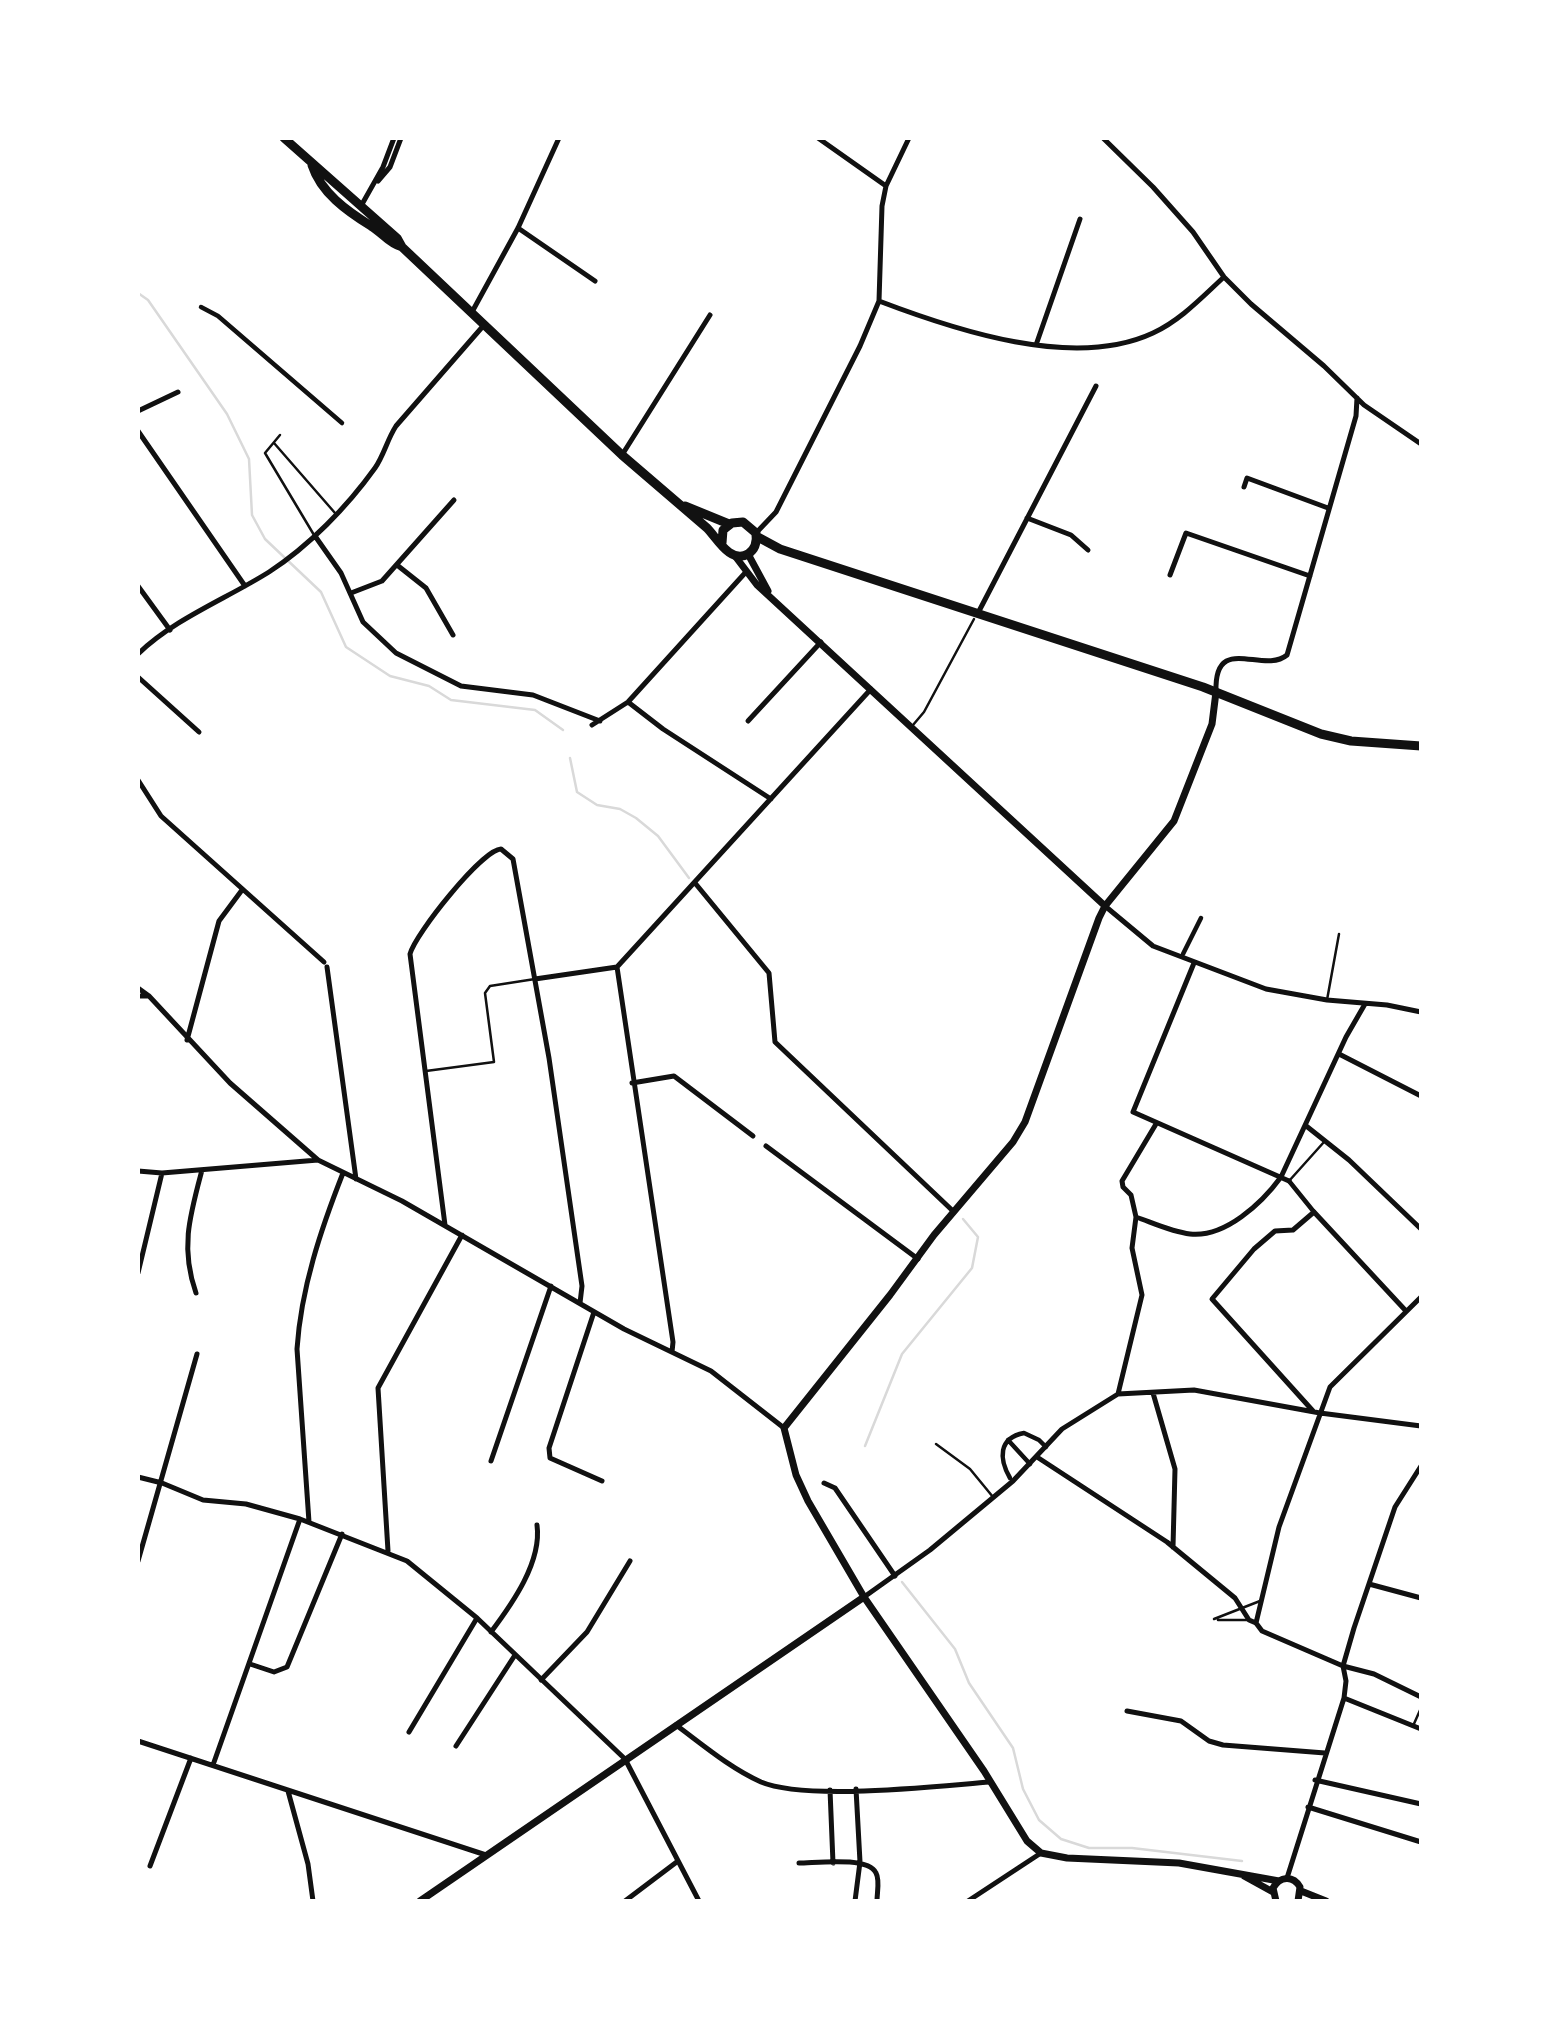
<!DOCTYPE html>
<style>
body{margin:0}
#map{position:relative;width:1559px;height:2039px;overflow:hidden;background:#fff;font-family:Karla,sans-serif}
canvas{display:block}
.frame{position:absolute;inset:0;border:140px solid #fff;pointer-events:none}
</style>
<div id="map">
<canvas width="1559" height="2039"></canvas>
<div class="frame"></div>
</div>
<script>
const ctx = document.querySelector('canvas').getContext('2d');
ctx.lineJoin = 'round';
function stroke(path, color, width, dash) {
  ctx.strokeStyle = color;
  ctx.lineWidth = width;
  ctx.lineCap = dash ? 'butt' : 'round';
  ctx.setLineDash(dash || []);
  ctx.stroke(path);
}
stroke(new Path2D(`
 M 138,293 L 148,300 L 227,414 L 249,459 L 252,515 L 265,539 L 321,592 L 346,647 L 390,676 L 429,686 L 451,700 L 535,710 L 563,730
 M 570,758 L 577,792 L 597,805 L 620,809 L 636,818 L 658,836 L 689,878
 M 865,1446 L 902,1354 L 972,1268 L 978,1237 L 963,1219
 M 902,1582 L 955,1649 L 969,1683 L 1013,1748 L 1023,1789 L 1039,1820 L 1061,1839 L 1089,1848 L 1132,1848 L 1242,1861`), '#d9d9d9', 2.5);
stroke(new Path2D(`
 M 280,435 L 265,453 L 314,535
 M 274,443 L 335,513
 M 913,725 L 924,712 L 974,619
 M 1327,1000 L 1339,934
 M 426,1071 L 494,1062 L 485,993 L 490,986 L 535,979
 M 1289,1181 L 1324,1142
 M 936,1444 L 970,1469 L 993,1497
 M 1214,1619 L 1260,1601
 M 1218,1620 L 1249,1620
 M 1413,1726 L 1421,1708`), '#111', 2.5);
stroke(new Path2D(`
 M 201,307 L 218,316 L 342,423
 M 1183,954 L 1201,918
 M 1289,1181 L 1314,1212
 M 1008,1440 L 1030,1464
 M 1010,1478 C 999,1459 998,1438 1024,1433 L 1039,1440 L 1046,1447`), '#111', 4.5);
stroke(new Path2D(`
 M 818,138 L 886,186
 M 1103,138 L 1153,187 L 1193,232 L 1224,277 L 1251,304 L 1324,366 L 1364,405 L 1421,444
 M 378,181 L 390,167 L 401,138
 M 361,206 L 383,167 L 394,138
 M 518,228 L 595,281
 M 879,301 C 955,330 1074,370 1153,333 C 1181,320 1202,297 1224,277
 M 472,312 L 518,228 L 559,138
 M 1036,345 L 1080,219
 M 138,411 L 178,392
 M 138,431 L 245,586
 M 622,455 L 710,315
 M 1244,487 L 1247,478 L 1328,508
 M 1027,518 L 1071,535 L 1088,550
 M 756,533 L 776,512 L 860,346 L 879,301 L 882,206 L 886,186 L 909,138
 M 315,536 L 341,573 L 363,622 L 396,653 L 461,686 L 533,695 L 600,721
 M 397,565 L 426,588 L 453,635
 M 1170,575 L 1186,533 L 1310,576
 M 138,586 L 170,630
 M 351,593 L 382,581 L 454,500
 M 978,613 L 1096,386
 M 138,654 C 174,619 226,599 269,572 C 309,546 347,507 375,468 C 384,455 387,440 396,426 L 484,325
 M 138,677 L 199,732
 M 1216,692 C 1214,632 1263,675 1287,655 L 1356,416 L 1357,398
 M 628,702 L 663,729 L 771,799
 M 748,721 L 821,642
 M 592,725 L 628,702 L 745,573
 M 138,780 L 161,816 L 324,962
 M 695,883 L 769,973 L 775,1042 L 954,1212
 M 1105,906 L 1153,946 L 1266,989 L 1327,1000 L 1387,1005 L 1421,1012
 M 1194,963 L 1133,1112 L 1289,1181
 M 327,967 L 356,1179
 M 617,967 L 673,1342 L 672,1352
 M 617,967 L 871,689
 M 535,979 L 617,967
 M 138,988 L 149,996 L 138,996
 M 149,996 L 230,1083 L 318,1160 L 402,1201 L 624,1329 L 711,1371 L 784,1428
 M 187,1040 L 219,921 L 242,890
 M 1339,1054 L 1421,1096
 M 632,1083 L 674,1076 L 753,1136
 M 1305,1125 L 1349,1160 L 1421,1229
 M 766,1146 L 918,1259
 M 138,1171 L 162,1173 L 318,1160
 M 1136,1217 C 1153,1223 1172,1232 1190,1234 C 1225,1238 1262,1203 1281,1177 L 1346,1037 L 1365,1004
 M 445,1225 L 410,954 C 415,934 482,850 501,849 L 513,859 L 549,1058 L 582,1286 L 580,1303
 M 138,1273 L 162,1173
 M 196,1293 C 180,1248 190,1215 202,1170
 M 594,1312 L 549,1448 L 550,1458 L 602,1481
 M 1153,1393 L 1175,1469 L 1173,1547
 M 1118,1394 L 1142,1295 L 1132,1248 L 1136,1217 L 1131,1195 L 1123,1187 L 1122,1181 L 1156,1124
 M 1313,1411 L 1212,1299 L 1254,1249 L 1275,1231 L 1293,1230 L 1314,1212 L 1406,1311
 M 1037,1457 L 1167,1542 L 1235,1598 L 1249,1620 L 1256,1623 L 1262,1631 L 1343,1666 L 1374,1674 L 1421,1697
 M 491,1461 L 551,1286
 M 138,1477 L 162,1483 L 203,1500 L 246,1504 L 300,1519 L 407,1561 L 477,1618 L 625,1759 L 699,1901
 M 824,1483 L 835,1488 L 895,1576
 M 309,1522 L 297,1349 C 301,1288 321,1229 343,1173
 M 388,1551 L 378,1388 L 462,1235
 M 138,1561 L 197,1354
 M 1369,1584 L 1421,1598
 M 864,1597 L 930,1550 L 1013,1481 L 1062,1429 L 1118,1394 L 1194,1390 L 1320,1413 L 1421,1426
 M 1256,1623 L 1279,1527 L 1330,1387 L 1421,1297
 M 491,1632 C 512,1604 542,1562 537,1525
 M 250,1664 L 274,1672 L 287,1667 L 342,1534
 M 541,1680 L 587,1632 L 630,1561
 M 1344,1698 L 1421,1729
 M 1127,1711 L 1181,1721 L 1209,1741 L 1223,1745 L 1325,1753
 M 676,1725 C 703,1745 730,1768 761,1782 C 806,1801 937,1786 990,1782
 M 409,1732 L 477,1618
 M 138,1741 L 486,1855
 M 456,1746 L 515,1655
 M 213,1765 L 300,1519
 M 1315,1780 L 1421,1804
 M 830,1790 L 833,1863
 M 288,1791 L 308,1864 L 313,1901
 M 1308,1807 L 1421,1842
 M 799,1863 C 816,1863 868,1856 876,1873 C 880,1880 877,1892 877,1901
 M 150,1866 L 191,1758
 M 1287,1878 L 1344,1698 L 1346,1681 L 1343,1666 L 1354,1628 L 1395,1507 L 1421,1466
 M 625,1901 L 678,1861
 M 855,1901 L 860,1862 L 856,1789
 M 968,1901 L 1041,1853`), '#111', 5);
stroke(new Path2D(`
 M 748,554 L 768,591
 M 735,556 L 757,585 L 1105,906
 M 1216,692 L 1212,724 L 1174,821 L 1105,906 L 1099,918 L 1025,1122 L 1013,1142 L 934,1235 L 890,1295 L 784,1428 L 796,1475 L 808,1501 L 864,1597 L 984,1771 L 1027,1841 L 1041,1853 L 1067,1858 L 1179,1863 L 1279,1881
 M 1244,1876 L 1273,1892
 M 1301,1891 L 1326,1901
 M 420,1901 L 864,1597
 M 1276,1901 L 1273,1888 C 1280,1876 1293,1875 1300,1887 L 1298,1901`), '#111', 7);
stroke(new Path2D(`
 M 284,138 L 397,238 L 402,247 L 622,455 L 707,528 C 717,538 730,564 748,554 C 756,549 757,541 756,533 L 743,522 L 732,523 L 723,530 L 722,543
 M 312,165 C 321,193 347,211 371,226 C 383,233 388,243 402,247
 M 685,506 L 729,524
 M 756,536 L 780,549 L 1203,687 L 1321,734 L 1351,741 L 1421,746`), '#111', 9);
</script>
